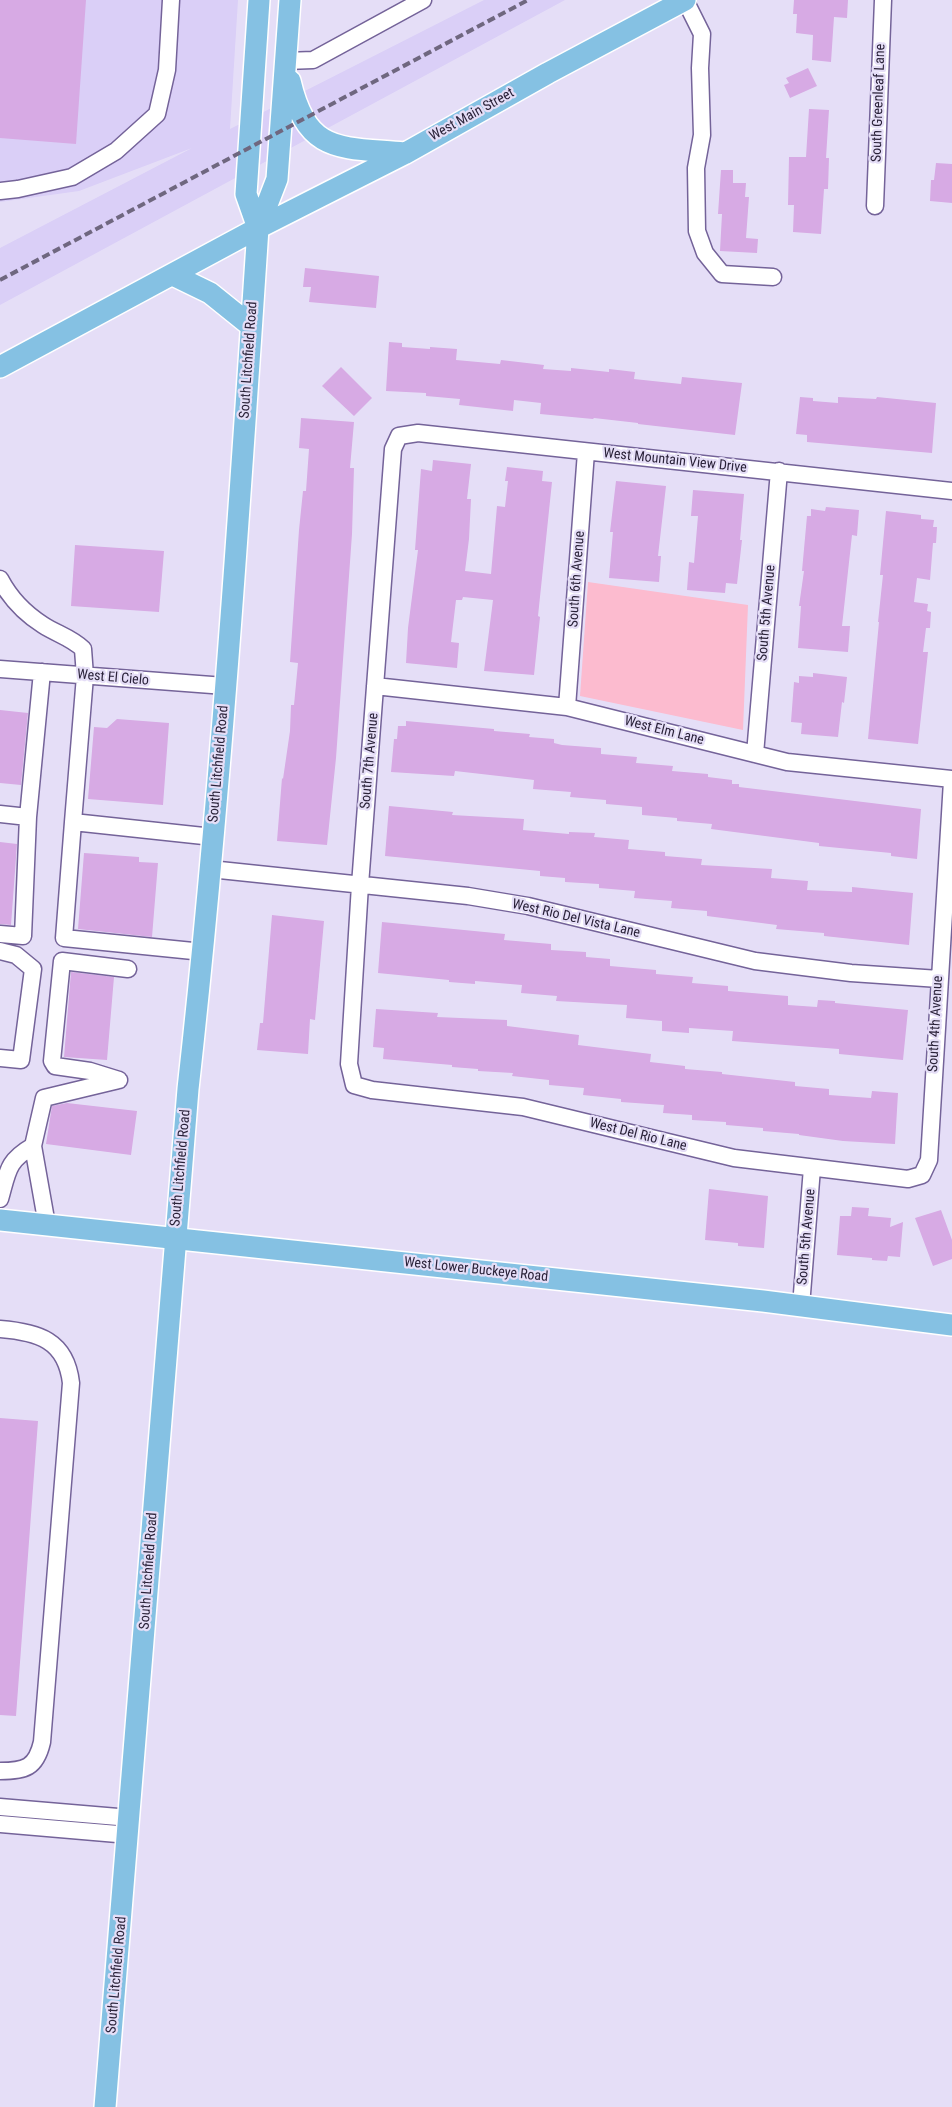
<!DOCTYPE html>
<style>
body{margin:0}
canvas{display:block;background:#e5def7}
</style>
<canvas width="952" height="2107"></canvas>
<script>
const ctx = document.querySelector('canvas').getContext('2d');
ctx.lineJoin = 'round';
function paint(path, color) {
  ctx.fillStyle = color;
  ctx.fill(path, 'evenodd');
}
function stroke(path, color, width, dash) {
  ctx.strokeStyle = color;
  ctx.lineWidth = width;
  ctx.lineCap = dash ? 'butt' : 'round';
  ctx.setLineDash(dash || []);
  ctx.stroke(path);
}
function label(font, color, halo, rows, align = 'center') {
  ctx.font = font + ' "Roboto Condensed",sans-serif';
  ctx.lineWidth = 4.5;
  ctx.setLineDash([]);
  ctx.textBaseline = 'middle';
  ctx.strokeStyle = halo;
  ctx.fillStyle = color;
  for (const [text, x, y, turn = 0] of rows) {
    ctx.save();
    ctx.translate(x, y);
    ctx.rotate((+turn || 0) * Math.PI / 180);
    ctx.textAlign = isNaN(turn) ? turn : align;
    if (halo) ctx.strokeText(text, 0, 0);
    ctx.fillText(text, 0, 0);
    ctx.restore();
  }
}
paint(new Path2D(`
 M 0,0 L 238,0 L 230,129 L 484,0 L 565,0 L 0,305 L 0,248 L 192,148 L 79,191 L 0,202 Z`), '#dacff7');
paint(new Path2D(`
 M 588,582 L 748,605 L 743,730 L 580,696 Z`), '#fcbbcf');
paint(new Path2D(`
 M 0,0 L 86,0 L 76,144 L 0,138 Z
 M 794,0 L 848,0 L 847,18 L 834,17 L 831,62 L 812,60 L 813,35 L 796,33 L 797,14 L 793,14 Z
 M 808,68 L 817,86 L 790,98 L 784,85 L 789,83 L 786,78 Z
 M 809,109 L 829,110 L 826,158 L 829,158 L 828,189 L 824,189 L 821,234 L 793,232 L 794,205 L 788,205 L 789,157 L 806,157 Z
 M 936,163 L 952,164 L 952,203 L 930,201 L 931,180 L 934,180 Z
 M 721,170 L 733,170 L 733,183 L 746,183 L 745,197 L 749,197 L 746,238 L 758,239 L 757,253 L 720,251 L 722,214 L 718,214 Z
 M 305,268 L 379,276 L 376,308 L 309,302 L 311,287 L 303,287 Z
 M 389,342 L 402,343 L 402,347 L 430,349 L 430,347 L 457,349 L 456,360 L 500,364 L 501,360 L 544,365 L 543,369 L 571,371 L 571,368 L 609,372 L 609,369 L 635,372 L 634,379 L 681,384 L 682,377 L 742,383 L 735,435 L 638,424 L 638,423 L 594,418 L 593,419 L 540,414 L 541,403 L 514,400 L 513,411 L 459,405 L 460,399 L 426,396 L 426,393 L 386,391 Z
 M 341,367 L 372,398 L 354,416 L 322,386 Z
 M 800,397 L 813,398 L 813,401 L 838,403 L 838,397 L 876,399 L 877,397 L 936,403 L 932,453 L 807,442 L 807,435 L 796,434 Z
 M 301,418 L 354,422 L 350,468 L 354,468 L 352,534 L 336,758 L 327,845 L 277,841 L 282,778 L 283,779 L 290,731 L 291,705 L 294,705 L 298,663 L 290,662 L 299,530 L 303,491 L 306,491 L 309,449 L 299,448 Z
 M 433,460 L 471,464 L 467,499 L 471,499 L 469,539 L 465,571 L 491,574 L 497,506 L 505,507 L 508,481 L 505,481 L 507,467 L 543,471 L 542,481 L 552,482 L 538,616 L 540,617 L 534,675 L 484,671 L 493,600 L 463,597 L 462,600 L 456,600 L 451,642 L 459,643 L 457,668 L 406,663 L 408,628 L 418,550 L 415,550 L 421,469 L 432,471 Z
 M 616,481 L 666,486 L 658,556 L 661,556 L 659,582 L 609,578 L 613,532 L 610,532 Z
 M 693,490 L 744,494 L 740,540 L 742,540 L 737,584 L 726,583 L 725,593 L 687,590 L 689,562 L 694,563 L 698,516 L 691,516 Z
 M 826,507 L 859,510 L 857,536 L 852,535 L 842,626 L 850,626 L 848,652 L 798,648 L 801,606 L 799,606 L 804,571 L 802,571 L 807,516 L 811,516 L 811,509 L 825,511 Z
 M 886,511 L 921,515 L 921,519 L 934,520 L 933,527 L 937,527 L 936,543 L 933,543 L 930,580 L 917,578 L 914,602 L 928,604 L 927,611 L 931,612 L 930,628 L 926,628 L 923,652 L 928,652 L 918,744 L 868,739 L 879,622 L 878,622 L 883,575 L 880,575 Z
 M 75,545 L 164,551 L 159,612 L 71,606 Z
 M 813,673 L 847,677 L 844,703 L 842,702 L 838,737 L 801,734 L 802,723 L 791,722 L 794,682 L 799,683 L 799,676 L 813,677 Z
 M 0,710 L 28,713 L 21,785 L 0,783 Z
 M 117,719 L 169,723 L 163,805 L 88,799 L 94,727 L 107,728 Z
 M 406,721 L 494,729 L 494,731 L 530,734 L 529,737 L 554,739 L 554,743 L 562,745 L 601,748 L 601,754 L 637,757 L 636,763 L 673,766 L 672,771 L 708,774 L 708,777 L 732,780 L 732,784 L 739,784 L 739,787 L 921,809 L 917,859 L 891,856 L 891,853 L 819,846 L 819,843 L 711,829 L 712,824 L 677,821 L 677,818 L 642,815 L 642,807 L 606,804 L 606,800 L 570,797 L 571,792 L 533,789 L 534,780 L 455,771 L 454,776 L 391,772 L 394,739 L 397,739 L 398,726 L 406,726 Z
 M 389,806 L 453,812 L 452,815 L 524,819 L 523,830 L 569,834 L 569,832 L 595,833 L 594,837 L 629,840 L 628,849 L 665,852 L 665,856 L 702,859 L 701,865 L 772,869 L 771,878 L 808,881 L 807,890 L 852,892 L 852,887 L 913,893 L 909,945 L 824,936 L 824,933 L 776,929 L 777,925 L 707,916 L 707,911 L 671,908 L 672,901 L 634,898 L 635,891 L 599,888 L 599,884 L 565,882 L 565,878 L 540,876 L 540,871 L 385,856 Z
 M 0,842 L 17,844 L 11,925 L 0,924 Z
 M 84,853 L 139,857 L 139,862 L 158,863 L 152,937 L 78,929 Z
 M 272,915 L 324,921 L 315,1020 L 310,1019 L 308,1054 L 257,1050 L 260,1023 L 263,1023 Z
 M 382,922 L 505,934 L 504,940 L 551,944 L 551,950 L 586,952 L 586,957 L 610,959 L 610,966 L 656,970 L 656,974 L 693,977 L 692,983 L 728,986 L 728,991 L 788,996 L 788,1005 L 817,1007 L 818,1000 L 835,1001 L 835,1003 L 908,1010 L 903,1060 L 839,1054 L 839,1049 L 732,1041 L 733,1031 L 689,1028 L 689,1033 L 662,1031 L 662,1021 L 626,1018 L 627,1005 L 556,1001 L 557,996 L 521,993 L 522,985 L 475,981 L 475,984 L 449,982 L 449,980 L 378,973 Z
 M 71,972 L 114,977 L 107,1060 L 64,1057 Z
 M 376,1009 L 438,1013 L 437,1017 L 507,1020 L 507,1026 L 579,1035 L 578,1045 L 651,1054 L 650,1062 L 685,1066 L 685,1069 L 722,1072 L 722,1074 L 795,1082 L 795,1086 L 829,1089 L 829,1095 L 871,1098 L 872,1091 L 898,1093 L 895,1144 L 843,1141 L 799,1135 L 799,1134 L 763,1131 L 763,1128 L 726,1125 L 726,1122 L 692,1120 L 692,1115 L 663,1113 L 664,1105 L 621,1102 L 621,1099 L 583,1095 L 584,1088 L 549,1085 L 549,1080 L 512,1076 L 513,1073 L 478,1071 L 478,1069 L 452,1067 L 452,1065 L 383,1059 L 384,1048 L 373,1047 Z
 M 67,1103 L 137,1111 L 131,1155 L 46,1144 L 52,1106 Z
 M 709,1189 L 768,1196 L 764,1248 L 738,1246 L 738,1243 L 705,1240 Z
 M 852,1207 L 869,1208 L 868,1216 L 891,1218 L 890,1227 L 903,1222 L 900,1257 L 888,1256 L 887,1261 L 872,1260 L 872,1258 L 837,1255 L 840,1216 L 851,1216 Z
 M 941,1210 L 952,1240 L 952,1259 L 933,1266 L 915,1218 Z
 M 0,1418 L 38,1421 L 16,1716 L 0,1715 Z`), '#d7aae4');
const minor = new Path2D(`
 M 685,0 L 702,34 L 700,68 L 702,135 L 696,168 L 697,231 L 705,253 L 722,274 L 773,277
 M 286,61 L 313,60 L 423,0
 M 0,191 L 18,189 L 72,177 L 116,151 L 157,114 L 167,70 L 171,0
 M 875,206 L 883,0
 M 952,491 L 418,433 L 399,436 L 393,449 L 360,885 L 349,1064 L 354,1085 L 372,1090 L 523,1107 L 734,1158 L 908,1179 L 922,1175 L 929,1160 L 952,781
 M 0,579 C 10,598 24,613 43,625 C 57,634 72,638 83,649 L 85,676 L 73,822 L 213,837
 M 0,669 L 225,686
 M 375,686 L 567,707 L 787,762 L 952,779
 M 567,707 L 586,452
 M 755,754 L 779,471
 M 0,814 L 28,817 L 42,672
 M 73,822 L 64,938 L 203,952
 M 210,869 L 468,896 L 528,906 L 755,961 L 851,973 L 939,979
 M 0,934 L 23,936 L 28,817
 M 0,951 L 16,955 L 33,969 L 21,1060 L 0,1058
 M 119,1080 L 90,1071 L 55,1066 L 52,1061 L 62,961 L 128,969
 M 0,1199 C 8,1171 7,1161 33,1146
 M 47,1225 L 33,1146 L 44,1098 L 119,1080
 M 801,1306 L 812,1168
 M 0,1329 C 38,1332 66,1340 71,1383 L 42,1742 C 36,1768 25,1771 0,1771
 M 0,1807 L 130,1818
 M 0,1824 L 129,1835`);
const major = new Path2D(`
 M 290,81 C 307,154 339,147 404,153
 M 258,228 L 246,194 L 259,0
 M 173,275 L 210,293 L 251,326
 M 0,367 L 258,228 L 404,154 L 548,73 L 685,0
 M 0,1220 L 763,1301 L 952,1325
 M 105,2107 L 188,1089 C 220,803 239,515 258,228 L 277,179 L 290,0`);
stroke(minor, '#746399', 19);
stroke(major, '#fff', 24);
stroke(minor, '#fff', 16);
stroke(major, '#85c1e3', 21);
stroke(new Path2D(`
 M 0,280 L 528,0`), '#6f677f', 4, [8, 4]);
label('14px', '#2a2239', '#e5def7', [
 ["South Greenleaf Lane",879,103,-88],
 ["West Main Street",472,115,-29],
 ["South Litchfield Road",249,360,-86],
 ["West Mountain View Drive",675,461,6],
 ["South 6th Avenue",577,579,-86],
 ["South 5th Avenue",767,613,-85],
 ["West El Cielo",113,678,5],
 ["West Elm Lane",664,731,14],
 ["South 7th Avenue",370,761,-85],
 ["South Litchfield Road",219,764,-85],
 ["West Rio Del Vista Lane",576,919,13],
 ["South 4th Avenue",936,1024,-87],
 ["West Del Rio Lane",638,1135,14],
 ["South Litchfield Road",181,1168,-85],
 ["South 5th Avenue",807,1237,-85],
 ["West Lower Buckeye Road",476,1270,6],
 ["South Litchfield Road",149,1571,-86],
 ["South Litchfield Road",117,1975,-85]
]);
</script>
